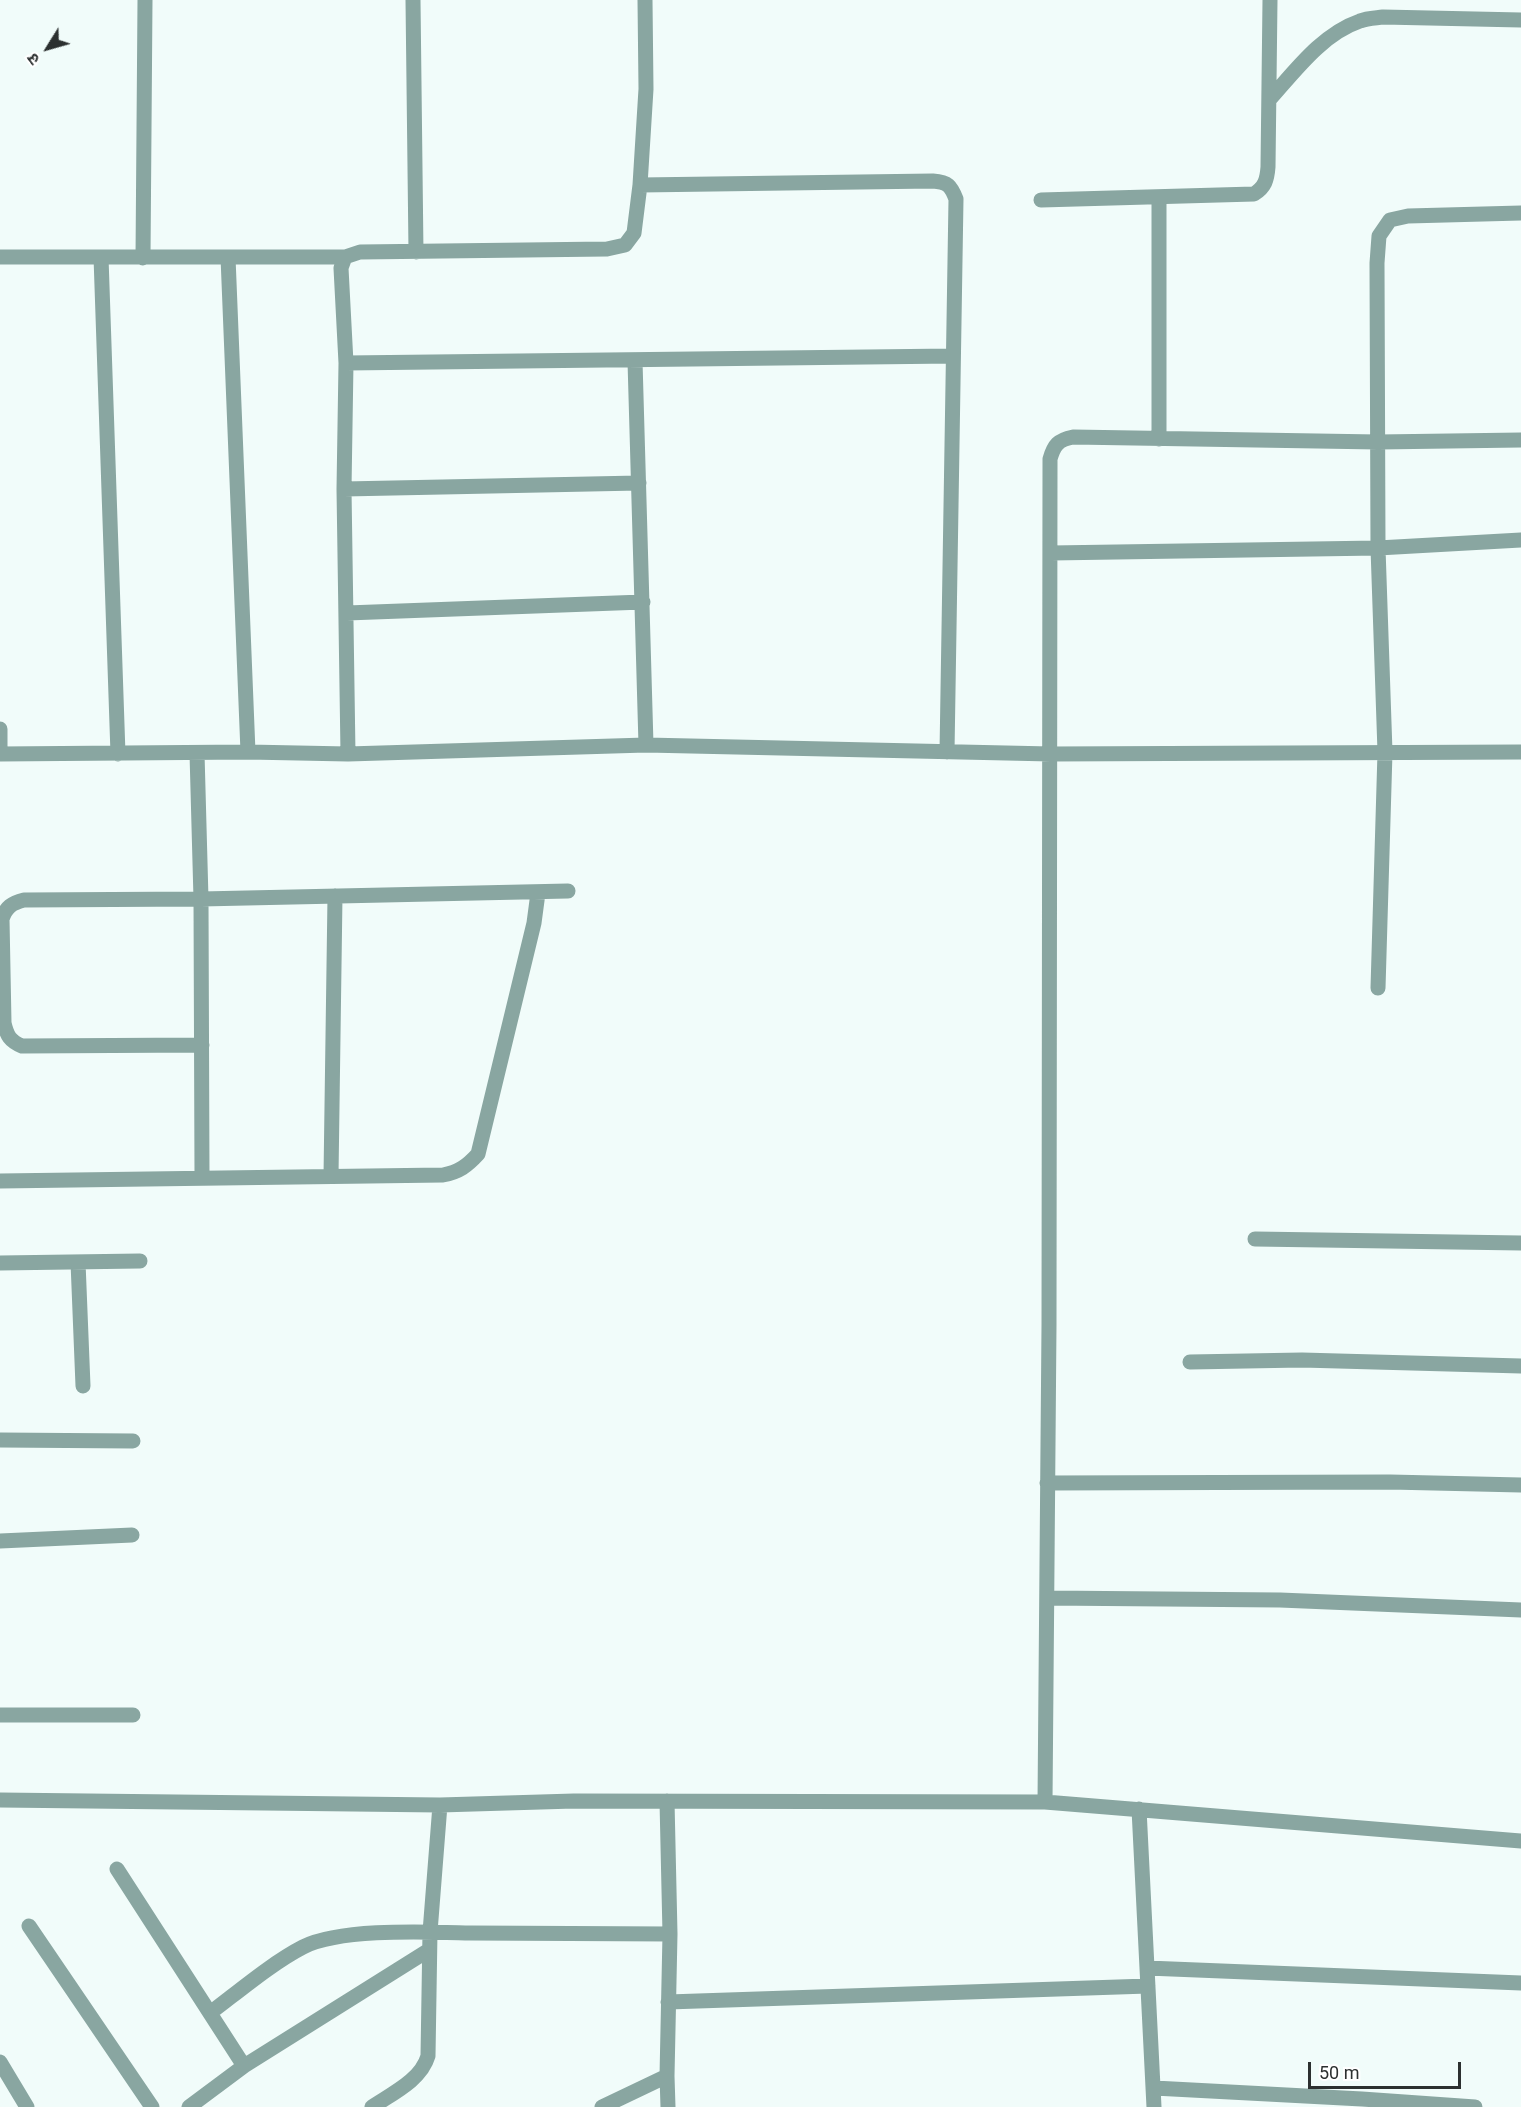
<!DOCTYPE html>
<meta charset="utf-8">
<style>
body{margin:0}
#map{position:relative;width:1521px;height:2107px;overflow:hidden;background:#f1fcfa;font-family:Roboto,"Noto Sans Devanagari",sans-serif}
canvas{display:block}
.north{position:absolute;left:18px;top:18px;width:60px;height:60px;-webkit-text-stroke:4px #fff;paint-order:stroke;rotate:233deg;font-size:16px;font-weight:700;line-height:24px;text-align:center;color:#2c3030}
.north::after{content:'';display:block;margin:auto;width:21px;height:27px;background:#2c3030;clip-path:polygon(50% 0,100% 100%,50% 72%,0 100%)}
.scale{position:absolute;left:1308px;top:2062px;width:153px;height:27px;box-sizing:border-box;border:3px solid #2c3030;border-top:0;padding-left:8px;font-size:18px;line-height:21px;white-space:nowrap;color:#2c3030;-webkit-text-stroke:4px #fff;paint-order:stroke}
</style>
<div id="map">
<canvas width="1521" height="2107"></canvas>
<div class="north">उ</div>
<div class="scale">50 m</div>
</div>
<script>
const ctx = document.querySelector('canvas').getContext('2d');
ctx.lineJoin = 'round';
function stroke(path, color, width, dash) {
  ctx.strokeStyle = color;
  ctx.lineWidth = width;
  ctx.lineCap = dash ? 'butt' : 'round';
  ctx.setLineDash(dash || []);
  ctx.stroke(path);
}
stroke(new Path2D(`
 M 413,0 L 416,252
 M 1269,100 C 1295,71 1322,34 1360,21 C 1367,18 1376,18 1383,17 L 1521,20
 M 640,185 L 933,181 C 948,182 951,186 956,199 L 947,752
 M 1041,200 L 1254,194 C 1265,187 1267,180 1268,167 L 1270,0
 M 0,257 L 345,257
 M 101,257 L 118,754
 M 228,257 L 248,752
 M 143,258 L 145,0
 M 635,361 L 646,745
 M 346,363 L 341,268 L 345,257 L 360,252 L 607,249 L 625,245 L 634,233 L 640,185 L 646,89 L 645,0
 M 1159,439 L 1159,197
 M 344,489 L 639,483
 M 1051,553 L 1378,548 L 1521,540
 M 347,613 L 643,602
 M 0,729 L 0,754
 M 197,753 L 201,899 L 202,1177
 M 0,754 L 248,752 L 348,754 L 646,745 L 1051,754 L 1521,752
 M 348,754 L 344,489 L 346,363 L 953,356
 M 1378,988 L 1385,752 L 1378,548 L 1377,263 L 1379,236 L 1390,220 L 1408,216 L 1521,213
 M 202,1045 L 22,1046 C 10,1041 7,1036 4,1023 L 2,919 C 6,907 12,903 24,900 L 201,899 L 568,891
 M 331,1176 L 335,896
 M 0,1181 L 443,1175 C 459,1172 467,1166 478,1154 L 534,923 L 538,893
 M 1255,1239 L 1521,1243
 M 78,1262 L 83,1386
 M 0,1263 L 140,1261
 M 1190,1362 L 1302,1360 L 1521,1366
 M 0,1440 L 133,1441
 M 1047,1483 L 1390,1482 L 1521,1485
 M 0,1541 L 132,1535
 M 1047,1598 L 1280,1600 L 1521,1610
 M 0,1715 L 133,1715
 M 0,1800 L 440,1805 L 574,1801 L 1045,1802 L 1521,1841
 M 667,1801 L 670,1934 L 667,2076 L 668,2107
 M 1045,1802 L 1049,1325 L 1050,459 C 1054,445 1058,440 1073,437 L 1378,442 L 1521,440
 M 1139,1809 L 1154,2107
 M 117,1869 L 244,2066
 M 29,1926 L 152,2107
 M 1147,1968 L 1521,1983
 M 668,2002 L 1148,1986
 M 210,2013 C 238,1992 272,1963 303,1947 C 341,1928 426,1932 470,1933 C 536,1933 603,1934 670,1934
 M 0,2062 L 27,2107
 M 1154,2088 L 1362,2099 L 1475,2107
 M 189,2107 L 244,2066 L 429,1950
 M 372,2107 C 393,2093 421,2080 428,2056 L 430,1932 L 440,1805
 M 602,2107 L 667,2076`), '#89a6a1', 15);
</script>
